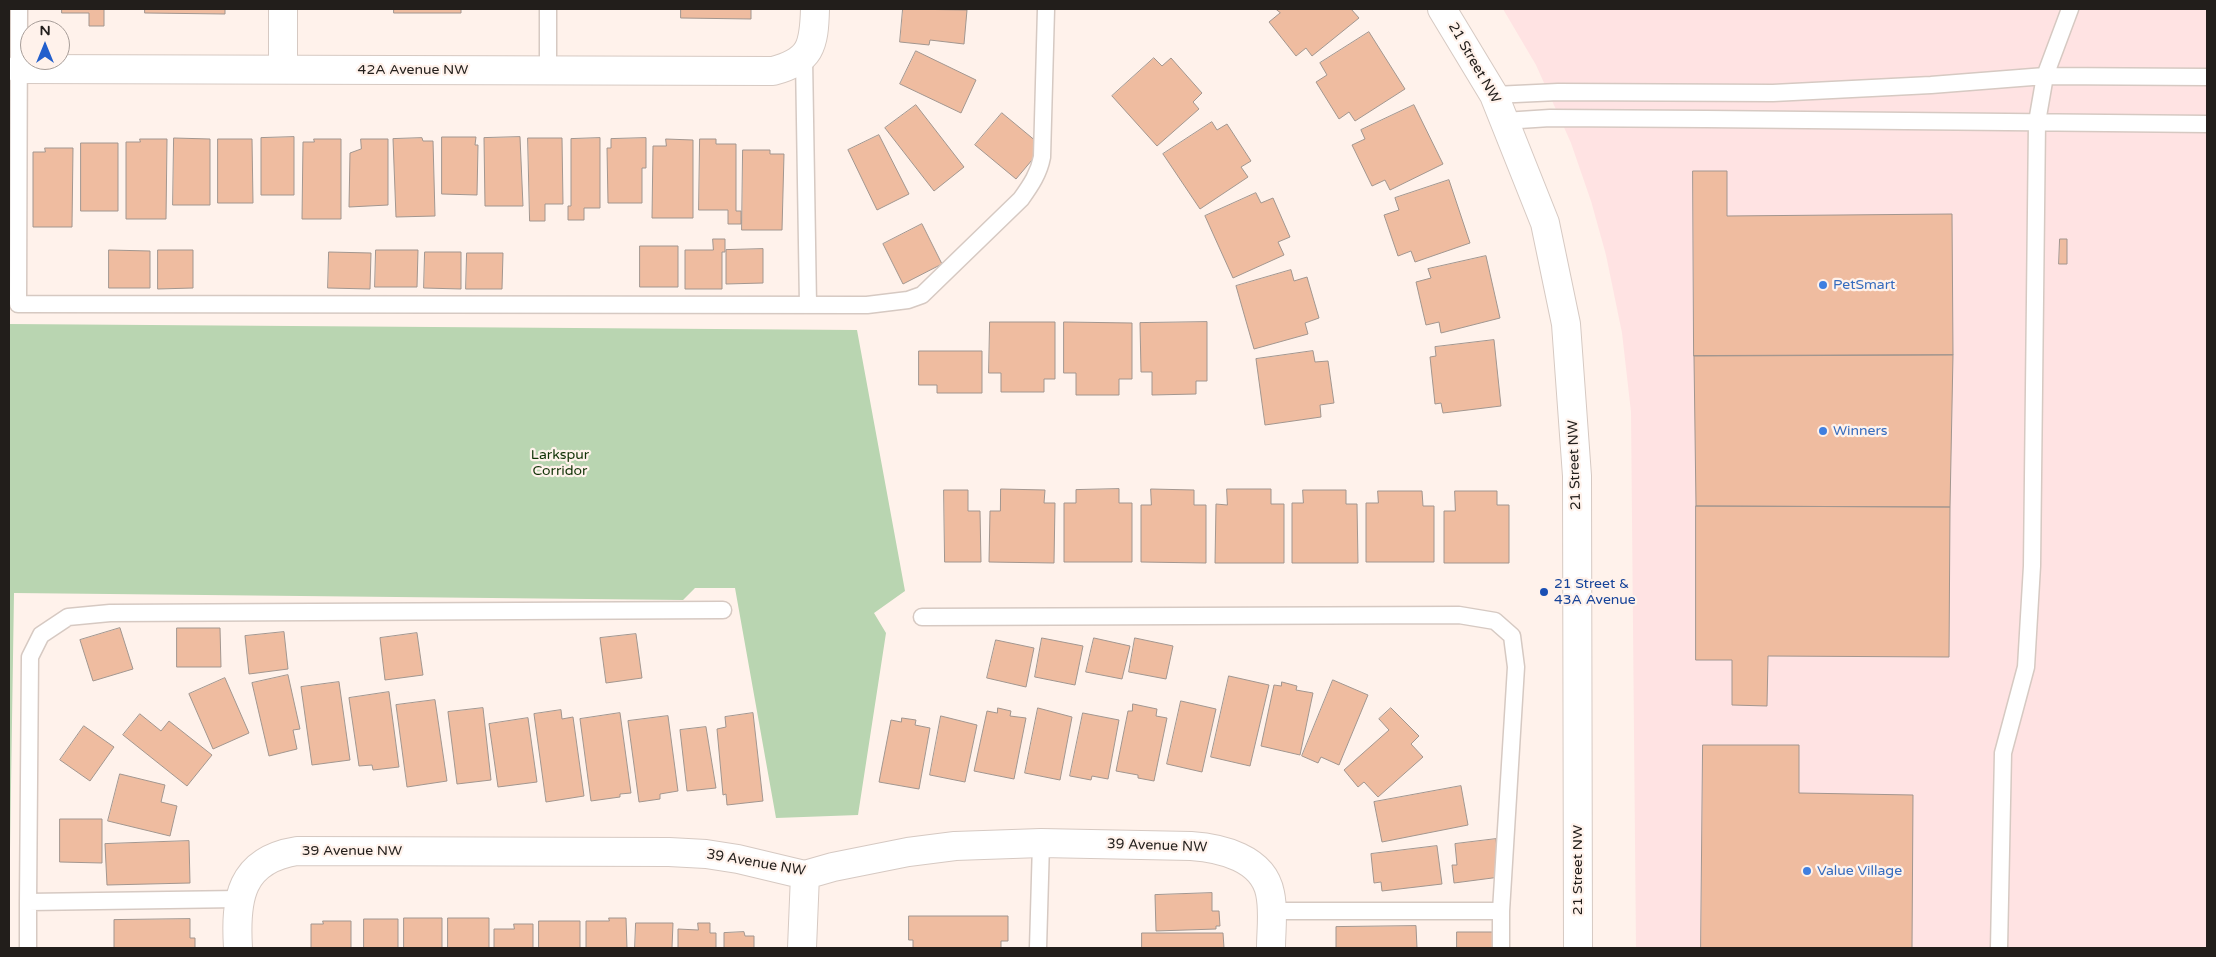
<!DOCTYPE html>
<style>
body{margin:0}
#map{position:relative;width:2216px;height:957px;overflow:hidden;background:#fff2eb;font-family:"Varela Round",sans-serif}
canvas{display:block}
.frame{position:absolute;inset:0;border:10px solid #221e1b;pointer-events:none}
.north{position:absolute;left:20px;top:20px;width:50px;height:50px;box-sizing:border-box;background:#fff2eb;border:1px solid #a79d98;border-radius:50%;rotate:0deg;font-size:14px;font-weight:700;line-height:20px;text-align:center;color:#221e1b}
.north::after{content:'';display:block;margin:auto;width:18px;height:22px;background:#225fcc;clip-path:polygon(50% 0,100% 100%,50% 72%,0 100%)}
</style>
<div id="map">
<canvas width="2216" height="957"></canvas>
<div class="frame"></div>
<div class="north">N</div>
</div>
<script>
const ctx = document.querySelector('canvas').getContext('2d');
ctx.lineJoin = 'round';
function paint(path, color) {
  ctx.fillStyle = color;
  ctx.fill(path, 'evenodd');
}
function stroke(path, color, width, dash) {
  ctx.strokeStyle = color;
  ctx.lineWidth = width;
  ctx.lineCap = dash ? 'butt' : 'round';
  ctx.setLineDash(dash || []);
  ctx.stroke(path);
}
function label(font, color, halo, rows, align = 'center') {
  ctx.font = font + ' "Varela Round",sans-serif';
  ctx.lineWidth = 4.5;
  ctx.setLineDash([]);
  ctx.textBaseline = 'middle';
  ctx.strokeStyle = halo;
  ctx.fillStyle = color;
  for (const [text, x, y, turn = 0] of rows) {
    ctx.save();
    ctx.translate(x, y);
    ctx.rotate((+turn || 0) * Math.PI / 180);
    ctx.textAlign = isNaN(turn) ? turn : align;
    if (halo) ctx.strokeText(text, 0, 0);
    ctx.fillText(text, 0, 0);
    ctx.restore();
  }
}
paint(new Path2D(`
 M 1503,9 L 2207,9 L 2207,948 L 1636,948 L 1631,412 L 1622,333 L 1606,255 L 1591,201 L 1571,143 L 1536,65 Z`), '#ffe3e3');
paint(new Path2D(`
 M 9,324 L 857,330 L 905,591 L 874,613 L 886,633 L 858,815 L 776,818 L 735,588 L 695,588 L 683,600 L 14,593 L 9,914 Z`), '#b9d5b1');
const building = new Path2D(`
 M 62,9 L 104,9 L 104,26 L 89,26 L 89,13 L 62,13 Z
 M 145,9 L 225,9 L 225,14 L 145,13 Z
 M 394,9 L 461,9 L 461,13 L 394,13 Z
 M 681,9 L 751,9 L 751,19 L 681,18 Z
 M 903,9 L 967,10 L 964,44 L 930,40 L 929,45 L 900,42 Z
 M 1276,9 L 1351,9 L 1359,18 L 1312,56 L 1306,48 L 1296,56 L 1269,22 L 1280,13 Z
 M 1369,32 L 1405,89 L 1355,121 L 1349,112 L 1339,119 L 1316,82 L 1327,75 L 1320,63 Z
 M 916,51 L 976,80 L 961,113 L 900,84 Z
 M 1154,58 L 1162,66 L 1171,58 L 1202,93 L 1193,102 L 1199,109 L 1157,146 L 1112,96 Z
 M 916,105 L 964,167 L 934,191 L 885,128 Z
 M 1414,105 L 1443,164 L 1390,190 L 1385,180 L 1372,186 L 1352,145 L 1365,139 L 1361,130 Z
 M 1002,113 L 1043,147 L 1016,179 L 975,145 Z
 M 1212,122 L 1217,130 L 1227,124 L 1251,161 L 1241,167 L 1248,177 L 1200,209 L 1163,154 Z
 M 879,135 L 909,194 L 877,210 L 848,150 Z
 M 294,137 L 294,195 L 261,195 L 261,138 Z
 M 442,137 L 476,137 L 475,145 L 478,145 L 477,195 L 442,194 Z
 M 520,137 L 523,206 L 485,206 L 484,138 Z
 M 174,138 L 210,139 L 210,205 L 173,205 Z
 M 422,138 L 423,141 L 433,141 L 435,216 L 396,217 L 393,139 Z
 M 528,138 L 562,138 L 563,204 L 545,204 L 545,221 L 530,221 Z
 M 600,138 L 600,208 L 584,208 L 584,220 L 568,220 L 568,206 L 571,206 L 571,139 Z
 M 646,138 L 646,168 L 642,168 L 642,203 L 608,203 L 607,148 L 611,148 L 611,139 Z
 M 140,139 L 167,139 L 166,219 L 126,219 L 126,142 L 140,142 Z
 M 218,139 L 252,139 L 253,203 L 218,203 Z
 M 314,139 L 341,139 L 341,219 L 302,219 L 303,142 L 314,142 Z
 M 361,139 L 388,139 L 388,205 L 349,207 L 350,153 L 361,149 Z
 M 666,139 L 693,140 L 693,218 L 652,218 L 653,146 L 666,146 Z
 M 700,139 L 716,139 L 716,144 L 736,144 L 736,211 L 741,211 L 741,224 L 728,224 L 728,210 L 699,210 Z
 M 81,143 L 118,143 L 118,211 L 81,211 Z
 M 45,148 L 73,148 L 72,227 L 33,227 L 33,152 L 45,152 Z
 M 743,150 L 770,150 L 770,154 L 784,154 L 782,230 L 742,230 Z
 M 1693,171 L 1727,171 L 1727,216 L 1952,214 L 1953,355 L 1694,356 Z
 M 1449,180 L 1470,243 L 1415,262 L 1411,251 L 1398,256 L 1384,215 L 1399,210 L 1395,198 Z
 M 1256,193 L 1261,203 L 1273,198 L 1290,237 L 1278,242 L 1284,255 L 1233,278 L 1205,216 Z
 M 922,224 L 942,264 L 903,284 L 883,244 Z
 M 713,239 L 725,239 L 725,252 L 722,252 L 722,289 L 685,289 L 685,250 L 713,250 Z
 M 2060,239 L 2067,239 L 2067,264 L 2059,264 Z
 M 640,246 L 678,246 L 678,287 L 640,287 Z
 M 763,249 L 763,283 L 726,284 L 726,250 Z
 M 109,250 L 150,251 L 150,288 L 109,288 Z
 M 158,250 L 193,250 L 193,288 L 158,289 Z
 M 376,250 L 418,250 L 417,287 L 375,287 Z
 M 329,252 L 371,253 L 370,289 L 328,288 Z
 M 425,252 L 461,252 L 461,289 L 424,288 Z
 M 467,253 L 503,253 L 502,289 L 466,289 Z
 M 1486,256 L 1500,318 L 1441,333 L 1439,322 L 1426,325 L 1416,282 L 1431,278 L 1428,269 Z
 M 1291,270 L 1294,281 L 1307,277 L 1319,318 L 1305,323 L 1308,334 L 1254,349 L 1236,286 Z
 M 990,322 L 1055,322 L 1055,379 L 1044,379 L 1044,392 L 1001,392 L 1001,373 L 989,373 Z
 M 1064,322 L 1132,323 L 1132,379 L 1119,379 L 1119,395 L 1076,395 L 1076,373 L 1064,373 Z
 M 1207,322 L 1207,381 L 1196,381 L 1196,394 L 1152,395 L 1152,372 L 1141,372 L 1140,323 Z
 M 1494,340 L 1501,406 L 1443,413 L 1441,403 L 1435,404 L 1430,357 L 1436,356 L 1435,347 Z
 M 919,351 L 982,351 L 982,393 L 937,393 L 937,385 L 919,385 Z
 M 1313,351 L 1315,362 L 1328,361 L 1334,403 L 1320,405 L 1321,417 L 1265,425 L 1256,359 Z
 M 1953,355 L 1950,507 L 1696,506 L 1694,356 Z
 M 1001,489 L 1045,490 L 1044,503 L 1055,503 L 1054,563 L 989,562 L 990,511 L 1000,511 Z
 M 1119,489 L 1119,503 L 1132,503 L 1132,562 L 1064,562 L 1064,503 L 1076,503 L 1076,490 Z
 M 1151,489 L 1194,490 L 1194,505 L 1206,505 L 1206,563 L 1141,562 L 1141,505 L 1151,505 Z
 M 1227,489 L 1271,489 L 1271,504 L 1284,504 L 1284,563 L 1215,563 L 1216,504 L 1227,505 Z
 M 944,490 L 968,490 L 968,511 L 980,511 L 981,562 L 945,562 Z
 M 1303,490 L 1346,490 L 1346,504 L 1357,504 L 1358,563 L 1292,563 L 1292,503 L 1303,503 Z
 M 1378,491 L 1422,491 L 1423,506 L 1434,506 L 1434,562 L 1366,562 L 1366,503 L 1378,503 Z
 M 1455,491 L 1497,491 L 1497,505 L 1509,505 L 1509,563 L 1444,563 L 1444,511 L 1455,511 Z
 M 1696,506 L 1950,507 L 1949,657 L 1768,656 L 1767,706 L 1732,705 L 1732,660 L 1696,660 Z
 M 120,628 L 133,669 L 93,681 L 80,640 Z
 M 177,628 L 220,628 L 221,667 L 177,667 Z
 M 284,632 L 288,669 L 249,674 L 245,636 Z
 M 417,633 L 423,675 L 385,680 L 380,638 Z
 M 636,634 L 642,678 L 606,683 L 600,638 Z
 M 1042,638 L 1083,646 L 1075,685 L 1035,677 Z
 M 1094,638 L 1130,646 L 1122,679 L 1086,672 Z
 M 1135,638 L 1173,646 L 1166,679 L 1129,672 Z
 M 996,640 L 1034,648 L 1026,687 L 987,678 Z
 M 288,675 L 300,729 L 293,730 L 297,749 L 269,756 L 252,683 Z
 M 1229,676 L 1269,685 L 1250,766 L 1211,757 Z
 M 225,678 L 249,733 L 213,749 L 189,694 Z
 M 1333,680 L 1368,695 L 1339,765 L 1321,757 L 1318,763 L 1302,756 Z
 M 339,682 L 350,760 L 312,765 L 301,687 Z
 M 1282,682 L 1297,686 L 1296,690 L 1313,693 L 1300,755 L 1261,746 L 1274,685 L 1281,686 Z
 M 389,692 L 399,767 L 373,770 L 372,765 L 359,766 L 349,698 Z
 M 435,700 L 447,781 L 407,787 L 396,705 Z
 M 1181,701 L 1216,709 L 1202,772 L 1167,764 Z
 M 1133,704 L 1157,709 L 1156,716 L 1167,718 L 1154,781 L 1138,778 L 1138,775 L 1116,771 L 1128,711 L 1132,711 Z
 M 483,708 L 491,780 L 457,784 L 448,712 Z
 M 998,708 L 1011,711 L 1010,716 L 1026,718 L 1014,779 L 974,771 L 987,711 L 997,713 Z
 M 1038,708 L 1072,717 L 1060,780 L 1025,773 Z
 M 1391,708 L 1419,736 L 1411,744 L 1423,757 L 1378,797 L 1364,782 L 1358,787 L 1344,770 L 1389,730 L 1379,719 Z
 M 561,710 L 562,719 L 573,717 L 584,796 L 546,802 L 534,714 Z
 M 620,713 L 631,793 L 620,794 L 620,797 L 591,801 L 580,719 Z
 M 753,713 L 763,801 L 727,805 L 726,794 L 723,795 L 717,729 L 726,727 L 725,717 Z
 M 1083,713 L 1119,720 L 1108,779 L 1092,776 L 1091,780 L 1070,776 Z
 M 140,714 L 161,731 L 169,721 L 212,755 L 187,786 L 123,735 Z
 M 668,716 L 678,791 L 660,794 L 660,799 L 639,802 L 628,721 Z
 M 941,716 L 977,725 L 965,782 L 930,775 Z
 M 528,718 L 537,782 L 498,787 L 489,724 Z
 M 902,718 L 916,720 L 915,725 L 930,728 L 919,789 L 879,782 L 891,720 L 901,722 Z
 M 84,726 L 114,747 L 90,781 L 60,760 Z
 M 706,727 L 716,788 L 687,791 L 680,730 Z
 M 1703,745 L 1799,745 L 1799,793 L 1913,795 L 1912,948 L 1701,948 Z
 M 120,774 L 165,785 L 161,802 L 177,806 L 170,836 L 108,821 Z
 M 1461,786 L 1468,825 L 1382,842 L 1374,802 Z
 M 60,819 L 102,819 L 102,863 L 60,862 Z
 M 1496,839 L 1500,877 L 1454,883 L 1452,865 L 1457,865 L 1455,844 Z
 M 189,841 L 190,883 L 107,885 L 105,844 Z
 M 1437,846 L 1442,884 L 1382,891 L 1381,882 L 1374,883 L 1371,854 Z
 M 1212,893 L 1212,911 L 1219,911 L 1220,926 L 1216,926 L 1216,929 L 1156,931 L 1155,895 Z
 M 909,916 L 1008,916 L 1008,941 L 1001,941 L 1001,948 L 913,948 L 913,940 L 909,940 Z
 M 404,918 L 442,918 L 442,948 L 404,948 Z
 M 448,918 L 489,918 L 489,948 L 448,948 Z
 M 609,918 L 626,918 L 627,948 L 586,948 L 586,921 L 609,921 Z
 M 190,919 L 190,938 L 195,938 L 195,948 L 114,948 L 114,920 Z
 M 364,919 L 398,919 L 398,948 L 364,948 Z
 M 323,921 L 351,921 L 351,948 L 311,948 L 311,924 L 323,924 Z
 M 539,921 L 580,921 L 580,948 L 539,948 Z
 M 636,923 L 673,923 L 672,948 L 635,948 Z
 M 698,923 L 710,923 L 710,933 L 716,933 L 716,948 L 678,948 L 678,929 L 698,930 Z
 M 514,924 L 533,924 L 533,948 L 494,948 L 494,929 L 514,929 Z
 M 1416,926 L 1417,948 L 1336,948 L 1336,927 Z
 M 744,932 L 745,936 L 754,936 L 754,948 L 724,948 L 724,933 Z
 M 1457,932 L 1493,932 L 1493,948 L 1457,948 Z
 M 1142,933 L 1223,933 L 1224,948 L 1142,948 Z`);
paint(building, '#efbca0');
stroke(building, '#a2968f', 1);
const lane = new Path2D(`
 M 19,9 L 18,304 L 867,305 L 908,300 L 922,295 L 1021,199 C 1031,185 1039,173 1042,157 L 1046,9
 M 804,58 L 808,305
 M 548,71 L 548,9
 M 1494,95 L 1558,92 L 1773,93 L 1931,85 L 2045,76 L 2207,77
 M 1504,121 L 1550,118 L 1706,119 L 2207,124
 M 922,617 L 1459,615 L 1495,621 L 1512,636 L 1516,667 L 1501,911 L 1501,948
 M 28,902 L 30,657 L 41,635 L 68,617 L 110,613 L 723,610
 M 1272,911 L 1501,911
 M 28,948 L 28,902 L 239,899
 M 1038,948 L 1041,843
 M 1999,948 L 2003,753 L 2026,667 L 2032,566 L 2037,122 L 2045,76 L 2070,9`);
const street = new Path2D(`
 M 19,69 L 773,71 C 811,61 814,46 815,9
 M 283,69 L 283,9
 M 238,948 C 235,899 240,860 297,851 L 669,852 L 706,854 L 738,859 L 805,875 L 833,867 L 908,852 L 955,846 L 1041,843 L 1191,846 C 1221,848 1263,858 1270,893 C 1274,911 1271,930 1271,948
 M 802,948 L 805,875`);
const secondary = new Path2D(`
 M 1442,9 L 1494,95 L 1545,223 L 1566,324 L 1577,476 L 1578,948`);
stroke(lane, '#d6c9c2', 19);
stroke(street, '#d6c9c2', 30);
stroke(secondary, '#d6c9c2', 30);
stroke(lane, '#fff', 16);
stroke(street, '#fff', 28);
stroke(secondary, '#fff', 28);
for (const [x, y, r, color] of [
 [1823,285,5,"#3f7fe0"],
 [1823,431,5,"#3f7fe0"],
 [1544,592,5,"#1a4fb4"],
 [1807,871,5,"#3f7fe0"]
]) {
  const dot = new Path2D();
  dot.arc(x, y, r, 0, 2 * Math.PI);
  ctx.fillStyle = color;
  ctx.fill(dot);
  stroke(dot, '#fff2eb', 2);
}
label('14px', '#221e1b', '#fff2eb', [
 ["21 Street NW",1474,63,60],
 ["42A Avenue NW",413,70],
 ["21 Street NW",1575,465,-92],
 ["39 Avenue NW",1157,846,2],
 ["39 Avenue NW",352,851],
 ["39 Avenue NW",756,863,10],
 ["21 Street NW",1578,870,-90]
]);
label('14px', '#366cbe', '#fff2eb', [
 ["PetSmart",1833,285],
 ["Winners",1833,431],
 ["Value Village",1817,871]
], 'left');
label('14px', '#103205', '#fff2eb', [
 ["Larkspur",560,455],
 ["Corridor",560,471]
]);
label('14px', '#164399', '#fff2eb', [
 ["21 Street &",1554,584],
 ["43A Avenue",1554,600]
], 'left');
</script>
